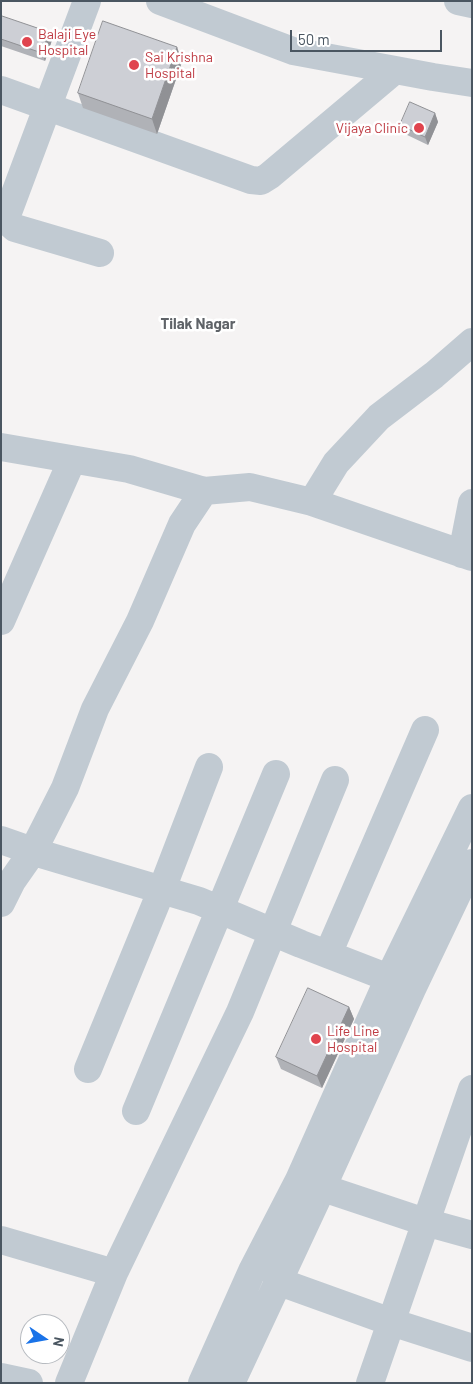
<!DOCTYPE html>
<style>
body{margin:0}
#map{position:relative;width:473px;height:1384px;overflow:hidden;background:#f5f3f3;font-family:Barlow,sans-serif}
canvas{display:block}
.frame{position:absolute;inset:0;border:2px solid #4a5661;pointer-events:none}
.north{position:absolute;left:20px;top:1314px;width:50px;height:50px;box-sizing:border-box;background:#fff;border:1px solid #b7bbc0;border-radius:50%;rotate:102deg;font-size:14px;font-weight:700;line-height:20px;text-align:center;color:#4a5661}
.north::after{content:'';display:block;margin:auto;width:18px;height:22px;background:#1a73e8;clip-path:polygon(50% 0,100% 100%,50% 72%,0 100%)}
.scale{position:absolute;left:290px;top:30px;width:152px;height:22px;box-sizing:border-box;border:2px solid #4a5661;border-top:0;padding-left:6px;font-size:15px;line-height:18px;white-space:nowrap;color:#4a5661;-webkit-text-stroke:4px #fff;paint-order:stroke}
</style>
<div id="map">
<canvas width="473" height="1384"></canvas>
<div class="frame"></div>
<div class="north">N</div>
<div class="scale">50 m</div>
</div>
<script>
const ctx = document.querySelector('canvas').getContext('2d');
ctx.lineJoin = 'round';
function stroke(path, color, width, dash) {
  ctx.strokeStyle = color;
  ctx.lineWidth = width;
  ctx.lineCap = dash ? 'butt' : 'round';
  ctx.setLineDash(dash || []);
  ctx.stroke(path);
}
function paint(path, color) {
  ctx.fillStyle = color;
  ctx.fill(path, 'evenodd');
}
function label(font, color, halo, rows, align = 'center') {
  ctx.font = font + ' Barlow,sans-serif';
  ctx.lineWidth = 5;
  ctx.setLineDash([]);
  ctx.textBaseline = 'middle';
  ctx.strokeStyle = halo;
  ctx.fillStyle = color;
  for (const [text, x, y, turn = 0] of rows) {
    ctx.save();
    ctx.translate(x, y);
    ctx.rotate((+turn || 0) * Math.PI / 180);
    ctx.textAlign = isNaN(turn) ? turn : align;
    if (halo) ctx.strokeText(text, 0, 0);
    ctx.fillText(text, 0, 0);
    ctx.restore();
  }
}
stroke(new Path2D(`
 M 87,1 L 7,215 L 8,222 L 15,228 L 100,253
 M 160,1 L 293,51 L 433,77 L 472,83
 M 458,1 L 472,4
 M 1,90 L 251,180 L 261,181 L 269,176 L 395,70
 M 1,447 L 129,469 L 204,491 L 250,487 L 312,502 L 336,463 L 379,417 L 434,375 L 472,342
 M 312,502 L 472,557
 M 462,554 L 472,503
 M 1,621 L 72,460
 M 1,840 L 41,854 L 199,901 L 301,944 L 389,978 L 406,986
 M 1,903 L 12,881 L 33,851 L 65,788 L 95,709 L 140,621 L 182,524 L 204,491
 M 328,954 L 425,730
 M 88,1069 L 162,889 L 209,767
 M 136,1111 L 276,774
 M 305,1182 L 425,1222 L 472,1235
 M 1,1240 L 114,1273
 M 277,1281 L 391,1322 L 472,1348
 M 1,1377 L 29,1383
 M 69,1383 L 114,1273 L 240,1012 L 335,780
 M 202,1383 L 252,1271 L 299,1180 L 389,978 L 472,808
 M 231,1383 L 322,1188 L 412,989 L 472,863
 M 370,1383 L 472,1089`), '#c1cad2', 28);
paint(new Path2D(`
 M 1,18 L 52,40 L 45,61 L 1,46 Z
 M 177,47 L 182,62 L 157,134 L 83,108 L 78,93 Z
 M 435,113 L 438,122 L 428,145 L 403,133 L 400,125 Z
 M 349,1007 L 354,1019 L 322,1088 L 281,1069 L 276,1057 Z`), '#b0b2b7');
paint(new Path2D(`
 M 49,32 L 52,40 L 45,61 L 42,53 Z
 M 177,47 L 182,62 L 157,134 L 152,119 Z
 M 435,113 L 438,122 L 428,145 L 425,137 Z
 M 349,1007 L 354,1019 L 322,1088 L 317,1076 Z`), '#909195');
const building = new Path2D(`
 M 2,16 L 49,32 L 42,53 L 1,39 L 1,18 Z
 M 103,21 L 177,47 L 152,119 L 78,93 Z
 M 410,102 L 435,113 L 425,137 L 400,125 Z
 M 308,988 L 349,1007 L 317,1076 L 276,1057 Z`);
paint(building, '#cdcfd5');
stroke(building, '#909195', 1);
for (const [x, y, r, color] of [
 [27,42,6,"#e0444e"],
 [134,65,6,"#e0444e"],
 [419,128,6,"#e0444e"],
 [316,1039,6,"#e0444e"]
]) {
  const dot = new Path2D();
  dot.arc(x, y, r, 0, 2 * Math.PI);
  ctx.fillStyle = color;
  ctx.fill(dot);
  stroke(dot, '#fff', 2);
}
label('14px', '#be3a42', '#fff', [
 ["Balaji Eye",38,34],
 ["Hospital",38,50],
 ["Sai Krishna",145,57],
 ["Hospital",145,73],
 ["Vijaya Clinic",408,128,"right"],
 ["Life Line",327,1031],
 ["Hospital",327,1047]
], 'left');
label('bold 15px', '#5f6368', '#fff', [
 ["Tilak Nagar",198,324]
]);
</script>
